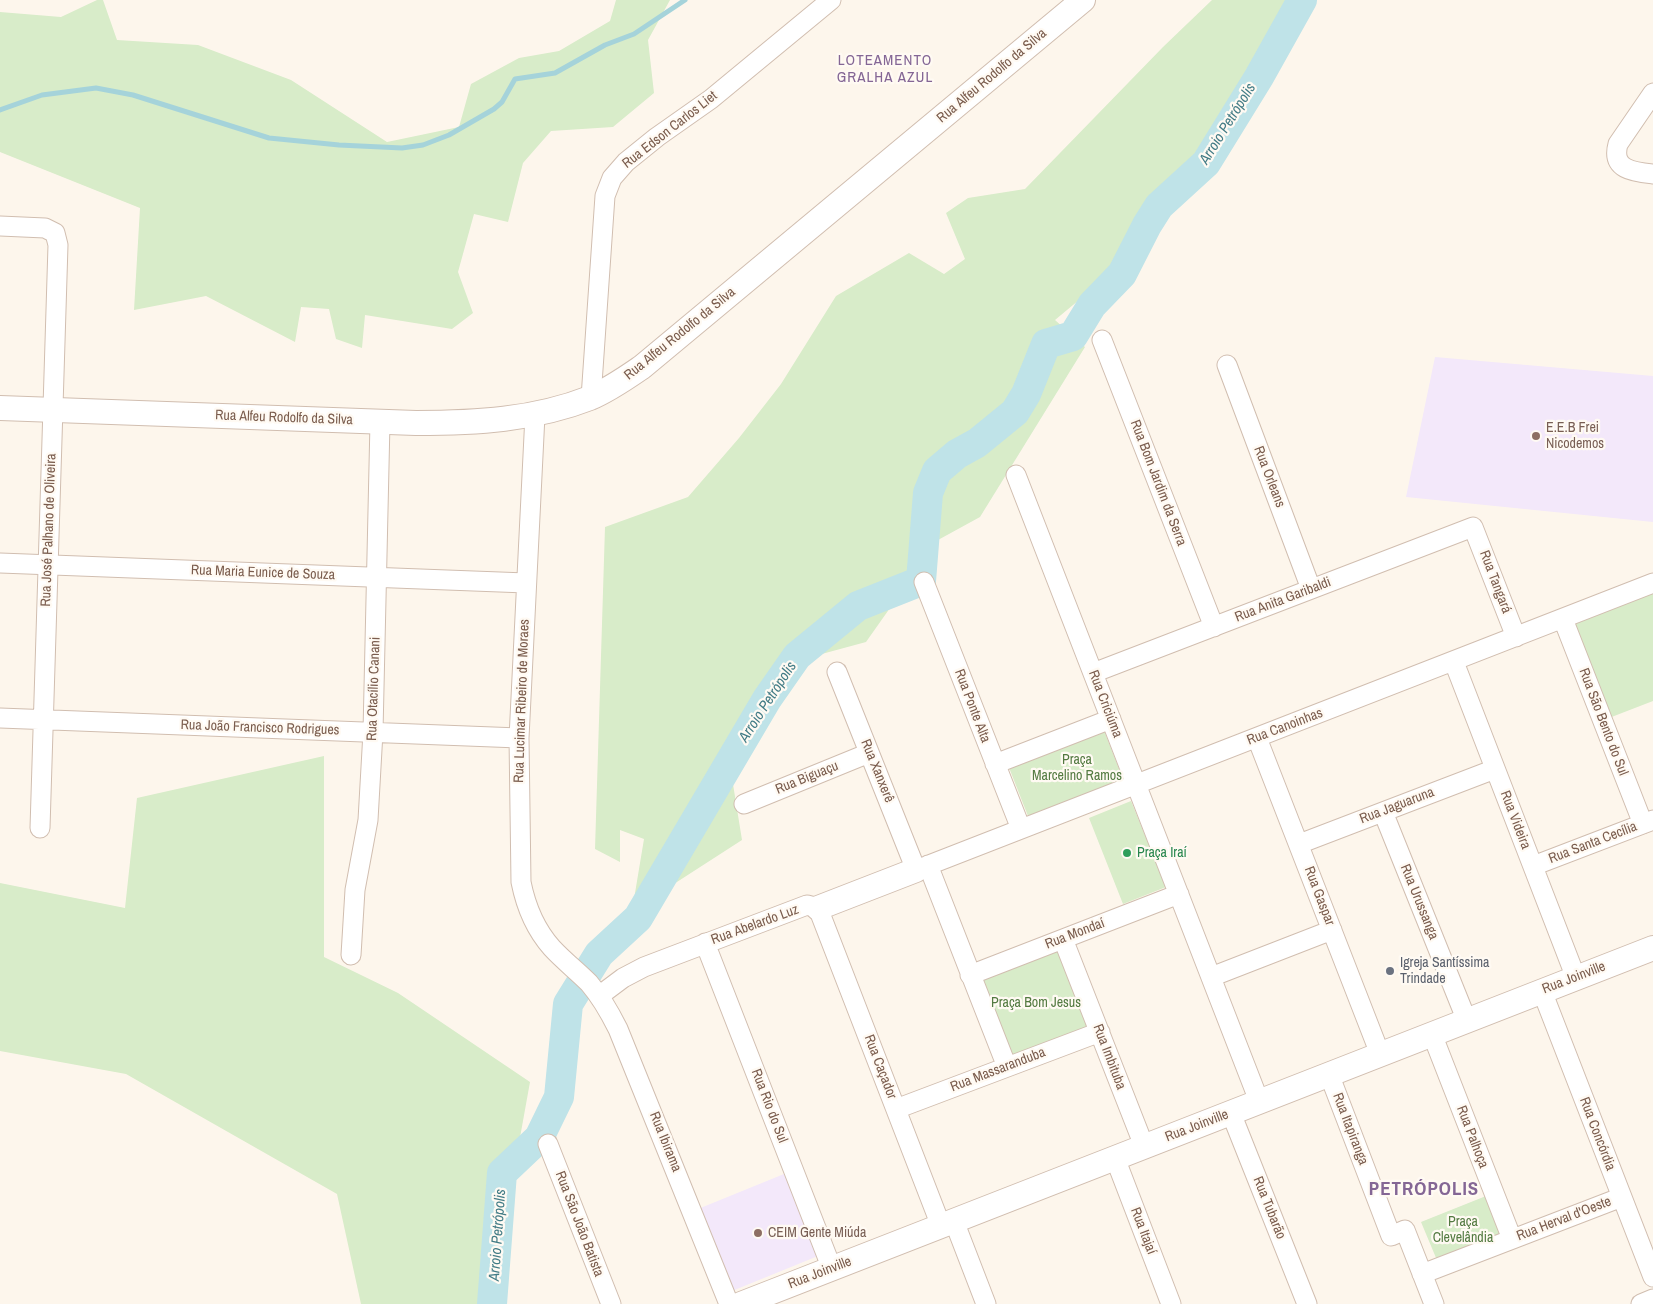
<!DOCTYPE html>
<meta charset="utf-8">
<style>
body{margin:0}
canvas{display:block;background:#fdf6ec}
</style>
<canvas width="1653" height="1304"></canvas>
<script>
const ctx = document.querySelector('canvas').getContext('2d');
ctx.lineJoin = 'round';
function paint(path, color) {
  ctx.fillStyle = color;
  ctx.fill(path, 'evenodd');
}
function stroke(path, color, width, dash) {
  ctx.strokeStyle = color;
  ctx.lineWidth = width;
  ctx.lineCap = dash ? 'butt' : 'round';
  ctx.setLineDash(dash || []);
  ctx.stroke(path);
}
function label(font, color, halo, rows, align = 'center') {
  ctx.font = font + ' "Archivo Narrow",sans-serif';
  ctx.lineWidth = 4.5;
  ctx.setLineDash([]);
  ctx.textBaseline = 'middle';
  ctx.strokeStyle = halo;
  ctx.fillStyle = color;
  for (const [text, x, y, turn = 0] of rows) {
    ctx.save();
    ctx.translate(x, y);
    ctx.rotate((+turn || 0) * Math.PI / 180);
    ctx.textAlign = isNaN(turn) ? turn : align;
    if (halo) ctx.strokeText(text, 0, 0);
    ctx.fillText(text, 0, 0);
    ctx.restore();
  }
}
paint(new Path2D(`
 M 1435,357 L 1653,376 L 1653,522 L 1406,497 Z
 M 784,1174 L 818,1256 L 732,1291 L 698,1209 Z`), '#f3e8fa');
paint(new Path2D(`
 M 97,0 L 103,0 L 117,40 L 198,45 L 291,80 L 387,142 L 459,127 L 471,84 L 519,58 L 559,51 L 610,21 L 616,0 L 670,0 L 648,40 L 654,93 L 613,127 L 551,131 L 523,163 L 508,222 L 474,214 L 458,272 L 473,313 L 452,329 L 365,315 L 362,348 L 336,339 L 329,309 L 301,307 L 295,342 L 206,296 L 134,310 L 140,208 L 0,152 L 0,12 L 61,17 Z
 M 1212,0 L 1295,0 L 1266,45 L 1236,103 L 1179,183 L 1152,203 L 1115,270 L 1055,320 L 1085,347 L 980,517 L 938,540 L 866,642 L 807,658 L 732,778 L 742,840 L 632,911 L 644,839 L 620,830 L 620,862 L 595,849 L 605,527 L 688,497 L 739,438 L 781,384 L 836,296 L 909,253 L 944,274 L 965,259 L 946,213 L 968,198 L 1025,189 L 1163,47 Z
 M 1653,592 L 1653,701 L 1609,718 L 1573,622 Z
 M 1103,728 L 1123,779 L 1028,816 L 1008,765 Z
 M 324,756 L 324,957 L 398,993 L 530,1082 L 490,1304 L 361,1304 L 337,1194 L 126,1074 L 0,1051 L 0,883 L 125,908 L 137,798 Z
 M 1131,801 L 1166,887 L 1123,904 L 1089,818 Z
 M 1060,950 L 1090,1026 L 1012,1056 L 983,980 Z
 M 1486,1196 L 1504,1238 L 1439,1265 L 1421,1222 Z`), '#d8ecc9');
stroke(new Path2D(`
 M 0,110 L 42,95 L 96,88 L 133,95 L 269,138 L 339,145 L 402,148 L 423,145 L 449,135 L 494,109 L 502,102 L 515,79 L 555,73 L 605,45 L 634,34 L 685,0`), '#a5d3da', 5);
stroke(new Path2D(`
 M 492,1304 L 502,1173 L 539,1138 L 559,1097 L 568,1004 L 599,954 L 638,918 L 767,699 L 797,656 L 858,606 L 921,581 L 928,493 L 937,471 L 957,454 L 977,443 L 1015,412 L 1026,394 L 1046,344 L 1073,336 L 1092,305 L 1122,274 L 1147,225 L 1159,206 L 1206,163 L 1259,77 L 1302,0`), '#bfe3e8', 30);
const minor = new Path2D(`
 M 1653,93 L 1618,144 C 1611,170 1634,172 1653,174
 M 0,226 L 45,228 L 55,233 L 58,245 L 40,828
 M 1102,340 L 1214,627
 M 1227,365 L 1311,589
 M 591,398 L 605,196 L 612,178 L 626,162 L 657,137 L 711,99 L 831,0
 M 535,415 L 519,738 L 521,882 C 526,907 535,929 552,948 C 564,961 577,971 589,983 C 601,997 610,1013 618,1029 L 729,1304
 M 1016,475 L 1259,1101
 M 0,563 L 526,583
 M 924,582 L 1021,829
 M 1563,619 L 1643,824
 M 1454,662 L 1576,978
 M 837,672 L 916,870 L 1653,583
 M 1093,673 L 1473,527 L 1516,637
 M 0,718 L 519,738
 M 1257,738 L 1380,1054
 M 995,764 L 1111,719
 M 744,804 L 869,753
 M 1383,812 L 1467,1021
 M 1299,844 L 1495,769
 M 928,865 L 1007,1067
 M 1533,866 L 1653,820
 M 1063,939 L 1144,1146
 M 705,943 L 832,1269
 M 351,955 L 355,890 L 368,820 L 373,732 L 380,422
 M 970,975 L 1179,894
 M 1211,977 L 1332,930
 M 1542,991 L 1653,1277
 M 599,996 L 623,978 L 644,967 L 807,905 L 818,908 L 941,1226
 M 1432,1034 L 1512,1239
 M 1329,1074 L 1391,1236 L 1405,1230 L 1434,1304
 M 896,1109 L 1100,1032
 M 1231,1113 L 1307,1304
 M 548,1144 L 611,1304
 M 1115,1158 L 1171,1304
 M 954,1221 L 986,1304
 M 1422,1274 L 1622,1197
 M 1641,1304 L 1653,1299`);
const tertiary = new Path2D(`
 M 0,408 L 416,423 C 475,423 534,420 590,398 C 609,390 626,378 642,367 L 1083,0
 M 818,908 L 916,870
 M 741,1304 L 1653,948`);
stroke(minor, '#d1beb0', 21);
stroke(tertiary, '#d1beb0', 26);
stroke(minor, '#fff', 19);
stroke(tertiary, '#fff', 24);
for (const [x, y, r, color] of [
 [1536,436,5,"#8d6e63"],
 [1127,853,5,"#2e9e5b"],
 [1390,971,5,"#6b7280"],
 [758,1233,5,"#8d6e63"]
]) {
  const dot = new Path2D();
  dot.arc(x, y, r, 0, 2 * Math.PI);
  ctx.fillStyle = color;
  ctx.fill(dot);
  stroke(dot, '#fffaf3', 2);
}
label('14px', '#7a5c4d', '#fffaf3', [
 ["Rua Alfeu Rodolfo da Silva",992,76,-40],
 ["Rua Edson Carlos Liet",670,130,-38],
 ["Rua Alfeu Rodolfo da Silva",680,334,-39],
 ["Rua Alfeu Rodolfo da Silva",284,418,2],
 ["Rua Orleans",1269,477,69],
 ["Rua Bom Jardim da Serra",1158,483,69],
 ["Rua José Palhano de Oliveira",49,530,-88],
 ["Rua Maria Eunice de Souza",263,573,2],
 ["Rua Tangará",1495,582,69],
 ["Rua Anita Garibaldi",1283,600,-21],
 ["Rua Otacílio Canani",374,689,-88],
 ["Rua Lucimar Ribeiro de Moraes",522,701,-88],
 ["Rua Criciúma",1105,704,69],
 ["Rua Ponte Alta",972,706,69],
 ["Rua São Bento do Sul",1603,722,69],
 ["Rua Canoinhas",1285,727,-21],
 ["Rua João Francisco Rodrigues",260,728,2],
 ["Rua Xanxerê",877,771,68],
 ["Rua Biguaçu",807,778,-22],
 ["Rua Jaguaruna",1397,806,-21],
 ["Rua Videira",1515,820,69],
 ["Rua Santa Cecília",1593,843,-21],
 ["Rua Gaspar",1319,896,69],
 ["Rua Urussanga",1419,902,68],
 ["Rua Abelardo Luz",755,925,-20],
 ["Rua Mondaí",1075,934,-21],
 ["Rua Joinville",1574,978,-21],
 ["Rua Imbituba",1109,1057,69],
 ["Rua Caçador",880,1067,69],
 ["Rua Massaranduba",998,1070,-21],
 ["Rua Rio do Sul",769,1106,69],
 ["Rua Joinville",1197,1126,-21],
 ["Rua Itapiranga",1350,1129,69],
 ["Rua Concórdia",1597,1134,69],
 ["Rua Palhoça",1472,1137,69],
 ["Rua Ibirama",665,1142,68],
 ["Rua Tubarão",1269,1208,68],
 ["Rua Herval d'Oeste",1564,1219,-21],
 ["Rua São João Batista",579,1224,69],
 ["Rua Itajaí",1143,1231,69],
 ["Rua Joinville",820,1273,-21]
]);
label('14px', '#785e54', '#fffaf3', [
 ["E.E.B Frei",1546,428],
 ["Nicodemos",1546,444],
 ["CEIM Gente Miúda",768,1233]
], 'left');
label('14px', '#537a41', '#fffaf3', [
 ["Praça",1077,760],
 ["Marcelino Ramos",1077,776],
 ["Praça Bom Jesus",1036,1003],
 ["Praça",1463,1222],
 ["Clevelândia",1463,1238]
]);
label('14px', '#27864d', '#fffaf3', [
 ["Praça Iraí",1137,853]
], 'left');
label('14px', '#5b616d', '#fffaf3', [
 ["Igreja Santíssima",1400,963],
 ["Trindade",1400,979]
], 'left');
ctx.letterSpacing = '1px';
label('15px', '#846695', '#fffaf3', [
 ["LOTEAMENTO",885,61],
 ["GRALHA AZUL",885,78]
]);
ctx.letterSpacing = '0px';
label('italic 15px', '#437c86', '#fffaf3', [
 ["Arroio Petrópolis",1228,124,-58],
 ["Arroio Petrópolis",768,702,-57],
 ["Arroio Petrópolis",498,1235,-86]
]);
ctx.letterSpacing = '1px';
label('bold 19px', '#846695', '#fffaf3', [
 ["PETRÓPOLIS",1424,1190]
]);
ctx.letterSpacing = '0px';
</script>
